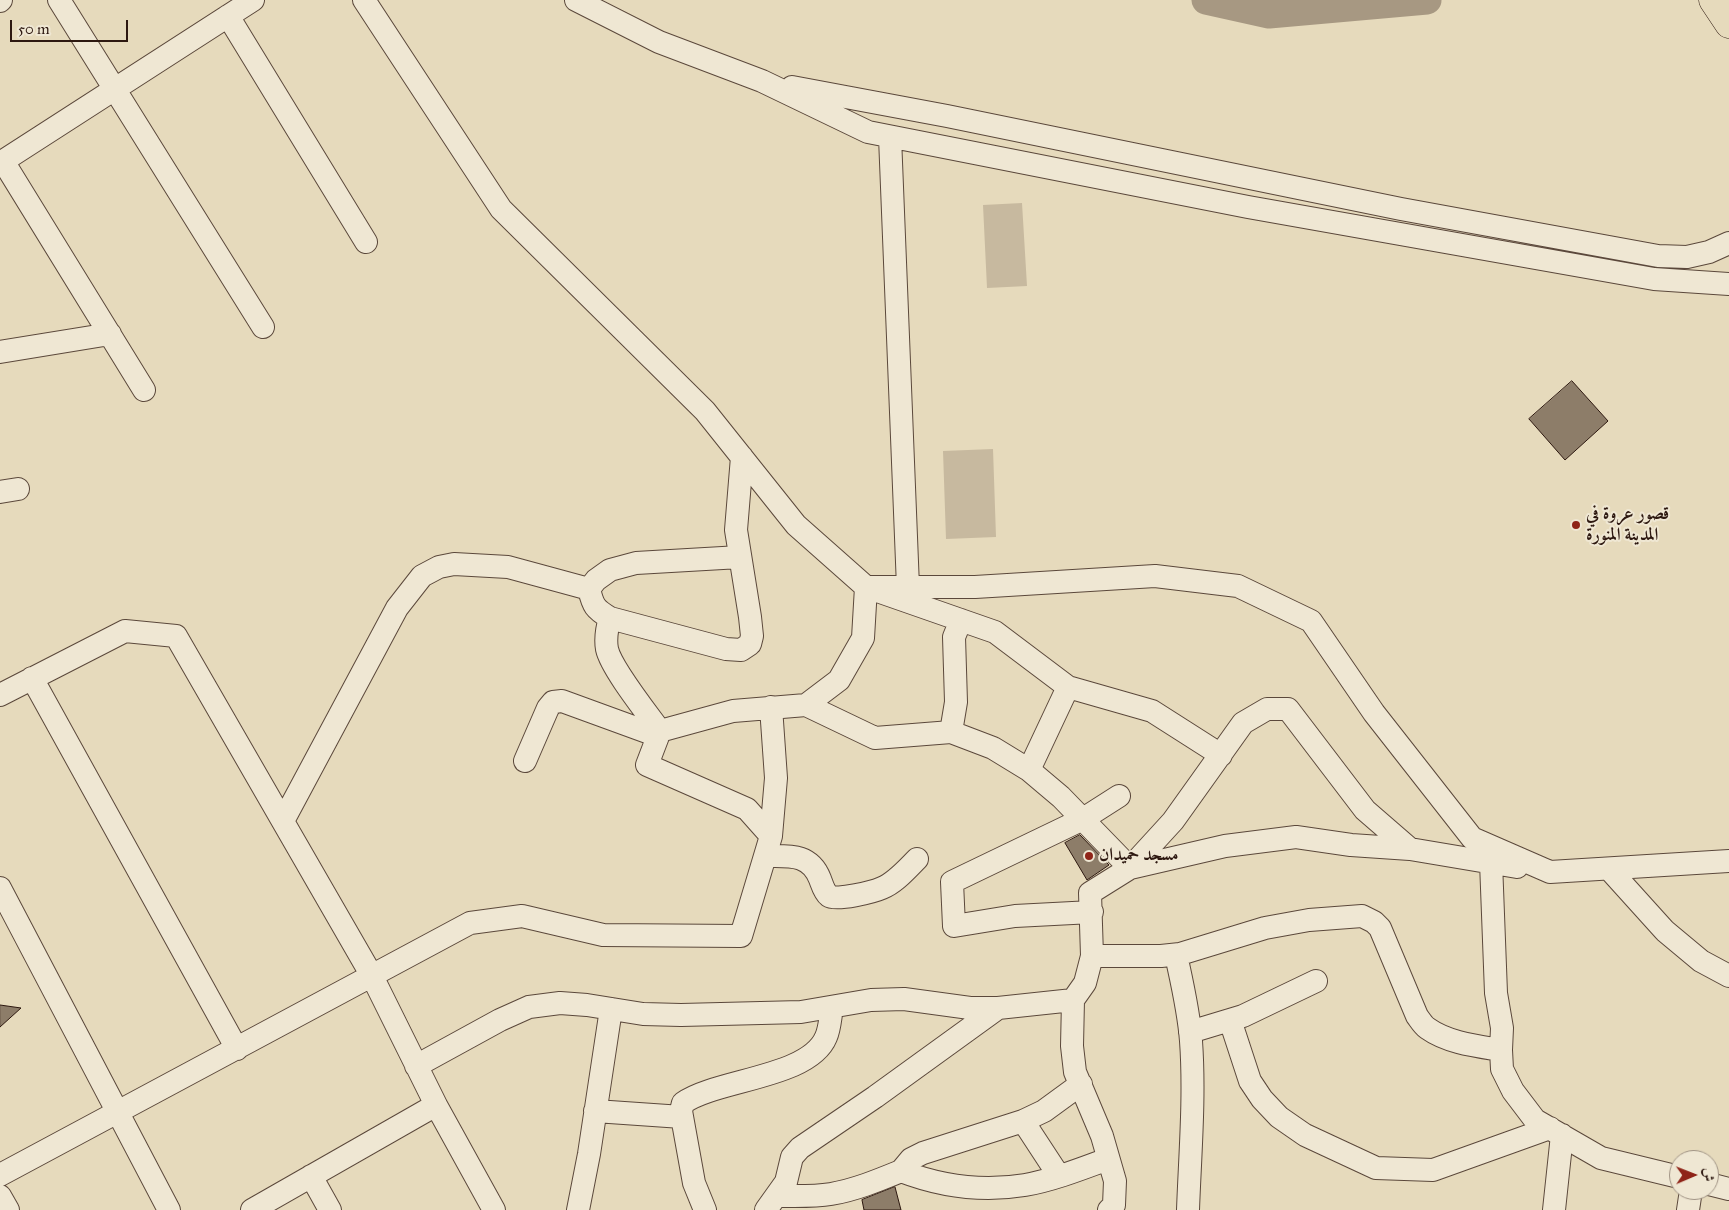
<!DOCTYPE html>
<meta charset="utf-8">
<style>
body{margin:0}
#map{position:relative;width:1729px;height:1210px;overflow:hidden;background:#e6dabc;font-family:"IM FELL Great Primer",Amiri,serif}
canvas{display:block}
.north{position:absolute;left:1669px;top:1150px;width:50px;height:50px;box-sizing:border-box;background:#efe7d3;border:1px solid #a19485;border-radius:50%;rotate:89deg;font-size:14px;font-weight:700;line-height:20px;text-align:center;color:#2d1810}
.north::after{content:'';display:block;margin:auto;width:18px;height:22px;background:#8f2418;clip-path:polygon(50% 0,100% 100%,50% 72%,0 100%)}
.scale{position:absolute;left:10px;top:20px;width:118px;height:22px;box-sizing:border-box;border:2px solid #2d1810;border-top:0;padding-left:6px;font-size:15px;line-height:18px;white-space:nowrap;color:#2d1810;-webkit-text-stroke:4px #efe7d3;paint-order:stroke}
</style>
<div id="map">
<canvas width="1729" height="1210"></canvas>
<div class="north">ش</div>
<div class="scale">50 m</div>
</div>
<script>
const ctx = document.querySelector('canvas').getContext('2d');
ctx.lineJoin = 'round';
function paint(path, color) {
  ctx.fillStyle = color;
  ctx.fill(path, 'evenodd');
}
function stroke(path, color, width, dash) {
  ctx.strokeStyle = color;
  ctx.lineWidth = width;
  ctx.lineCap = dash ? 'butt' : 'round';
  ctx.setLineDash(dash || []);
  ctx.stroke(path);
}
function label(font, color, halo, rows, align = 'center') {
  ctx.font = font + ' "IM FELL Great Primer",Amiri,serif';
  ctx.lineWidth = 4;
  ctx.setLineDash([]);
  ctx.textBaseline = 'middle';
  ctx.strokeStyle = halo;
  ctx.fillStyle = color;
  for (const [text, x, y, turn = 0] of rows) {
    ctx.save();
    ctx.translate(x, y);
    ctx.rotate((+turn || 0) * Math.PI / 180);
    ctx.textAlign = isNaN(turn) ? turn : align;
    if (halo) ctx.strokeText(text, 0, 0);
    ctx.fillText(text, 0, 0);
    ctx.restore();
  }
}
paint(new Path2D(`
 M 1022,203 L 1027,286 L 987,288 L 983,205 Z
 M 993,449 L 996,537 L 946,539 L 943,451 Z`), '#c7b99f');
stroke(new Path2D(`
 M 1206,0 L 1269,14 L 1427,0`), '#a79882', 29);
const building = new Path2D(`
 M 1572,381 L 1608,421 L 1565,460 L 1529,419 Z
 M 1080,835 L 1109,865 L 1087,880 L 1065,843 Z
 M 0,1005 L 21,1008 L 0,1027 Z
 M 895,1187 L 901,1210 L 864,1210 L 862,1200 Z`);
paint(building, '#8d7d69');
stroke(building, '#2d1810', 1);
const minor = new Path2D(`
 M 59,0 L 263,327
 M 364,0 L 501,209 L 705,411 L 796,525 L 866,587 L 975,587 L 1155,576 L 1238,586 L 1311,621 L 1374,713 L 1472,838 L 1550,872 L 1729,861
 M 576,0 L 659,42 L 762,81 L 868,132 L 1248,207 L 1654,279 L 1729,284
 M 0,1 L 1,0
 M 228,16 L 366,242
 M 792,87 L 947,116 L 1401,209 L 1658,256 L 1687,257 L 1709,252 L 1729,243
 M 890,137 L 908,587
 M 3,161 L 144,390
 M 0,163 L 253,0
 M 0,352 L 110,334
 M 0,492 L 18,489
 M 589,589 C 593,606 595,609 610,618 L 726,649 L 741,650 L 750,644 L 752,636 L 750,617 L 736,530 L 742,457
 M 589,589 L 596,580 L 610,570 L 636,563 L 740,557
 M 610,618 C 607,628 605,638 607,649 C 611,668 647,713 660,731
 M 32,678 L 237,1049
 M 0,695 L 125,631 L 176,636 L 372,976 L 436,1105
 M 806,705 L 875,738 L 951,732 L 993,748 L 1029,770 L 1061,797 L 1130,868 L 1225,846 L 1296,837 L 1351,845 L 1410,849 L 1517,867
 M 951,732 L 956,702 L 954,637 L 961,620
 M 525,761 L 548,708 L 553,702 L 562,701 L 658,736
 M 1029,770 L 1068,687
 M 283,821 L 397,608 L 422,576 L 439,567 L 454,564 L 508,567 L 589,589
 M 771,836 L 747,809 L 647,765 L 660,731 L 733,711 L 806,705 L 839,680 L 863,638 L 866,587 L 995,632 L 1068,687 L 1152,711 L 1221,755
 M 765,856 C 789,856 810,853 820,879 C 822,884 824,892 829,896 C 836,901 873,892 882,888 C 895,883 907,869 917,859
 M 1491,862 L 1496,993 L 1502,1028 L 1501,1050 L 1502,1069 L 1513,1091 L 1535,1120 L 1601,1158 L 1679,1177
 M 1609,869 L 1665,931 L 1701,961 L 1729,976
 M 0,888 L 169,1210
 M 1092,912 L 1015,916 L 954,926 L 952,882 L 1083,819 L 1119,796
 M 1176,955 C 1182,983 1189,1012 1191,1041 C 1195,1096 1190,1155 1188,1210
 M 1092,956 L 1161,956 L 1180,954 L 1265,928 L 1309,920 L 1362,916 L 1374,922 L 1380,928 L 1417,1016 C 1420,1020 1423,1025 1427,1028 C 1448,1043 1476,1046 1501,1050
 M 1230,1020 L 1250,1081 L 1262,1099 L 1279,1117 L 1305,1135 L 1376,1168 L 1433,1170 L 1550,1128
 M 1190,1032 L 1243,1016 L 1316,981
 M 416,1066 L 500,1020 L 529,1007 L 560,1003 L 587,1005 L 643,1014 L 681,1015 L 801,1012 L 871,1000 L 904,999 L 970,1008 L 998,1008 L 1073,1000
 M 595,1111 L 682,1117
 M 1023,1121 L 1059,1176
 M 901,1171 L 911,1159 L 923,1153 L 1023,1121 L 1044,1111 L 1081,1084
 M 0,1175 L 470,923 L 522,916 L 603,935 L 741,936 L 771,836 L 776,778 L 771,707
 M 311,1176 L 330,1210
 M 1709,1184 L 1729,1189
 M 0,1196 L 8,1210
 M 777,1196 C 795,1196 813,1197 831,1194 C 855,1190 879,1180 901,1171 C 940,1186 983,1192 1025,1185 C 1053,1180 1081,1169 1108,1159
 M 252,1210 L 436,1105 L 494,1210
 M 578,1210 L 589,1154 L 611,1009
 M 705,1210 L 694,1183 L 681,1111 L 683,1103 C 717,1079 809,1078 826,1037 C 830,1028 830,1018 832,1008
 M 766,1210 L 786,1182 L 792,1157 L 800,1148 L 875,1097 L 998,1008
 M 1109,1210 L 1114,1205 L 1115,1181 L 1102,1136 L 1075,1072 L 1072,1046 L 1073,1000 L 1085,983 L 1092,956 L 1090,893 L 1130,868 L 1173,821 L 1243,723 L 1267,709 L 1288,709 L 1365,810 L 1410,849
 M 1554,1210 L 1562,1135
 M 1688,1210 L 1691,1190`);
const major = new Path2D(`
 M 1713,0 L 1729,24`);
stroke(minor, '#5b483b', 24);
stroke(major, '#2d1810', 29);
stroke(minor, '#efe7d3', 22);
stroke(major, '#e6dabc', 28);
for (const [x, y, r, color] of [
 [1576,525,5,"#8f2418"],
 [1089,856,5,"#8f2418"]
]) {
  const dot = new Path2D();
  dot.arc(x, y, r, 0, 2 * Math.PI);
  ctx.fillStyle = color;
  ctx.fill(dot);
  stroke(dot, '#efe7d3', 2);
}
label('bold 18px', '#2d1810', '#efe7d3', [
 ["قصور عروة في",1586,515],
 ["المدينة المنورة",1586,536],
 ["مسجد حميدان",1099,856]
], 'left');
</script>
